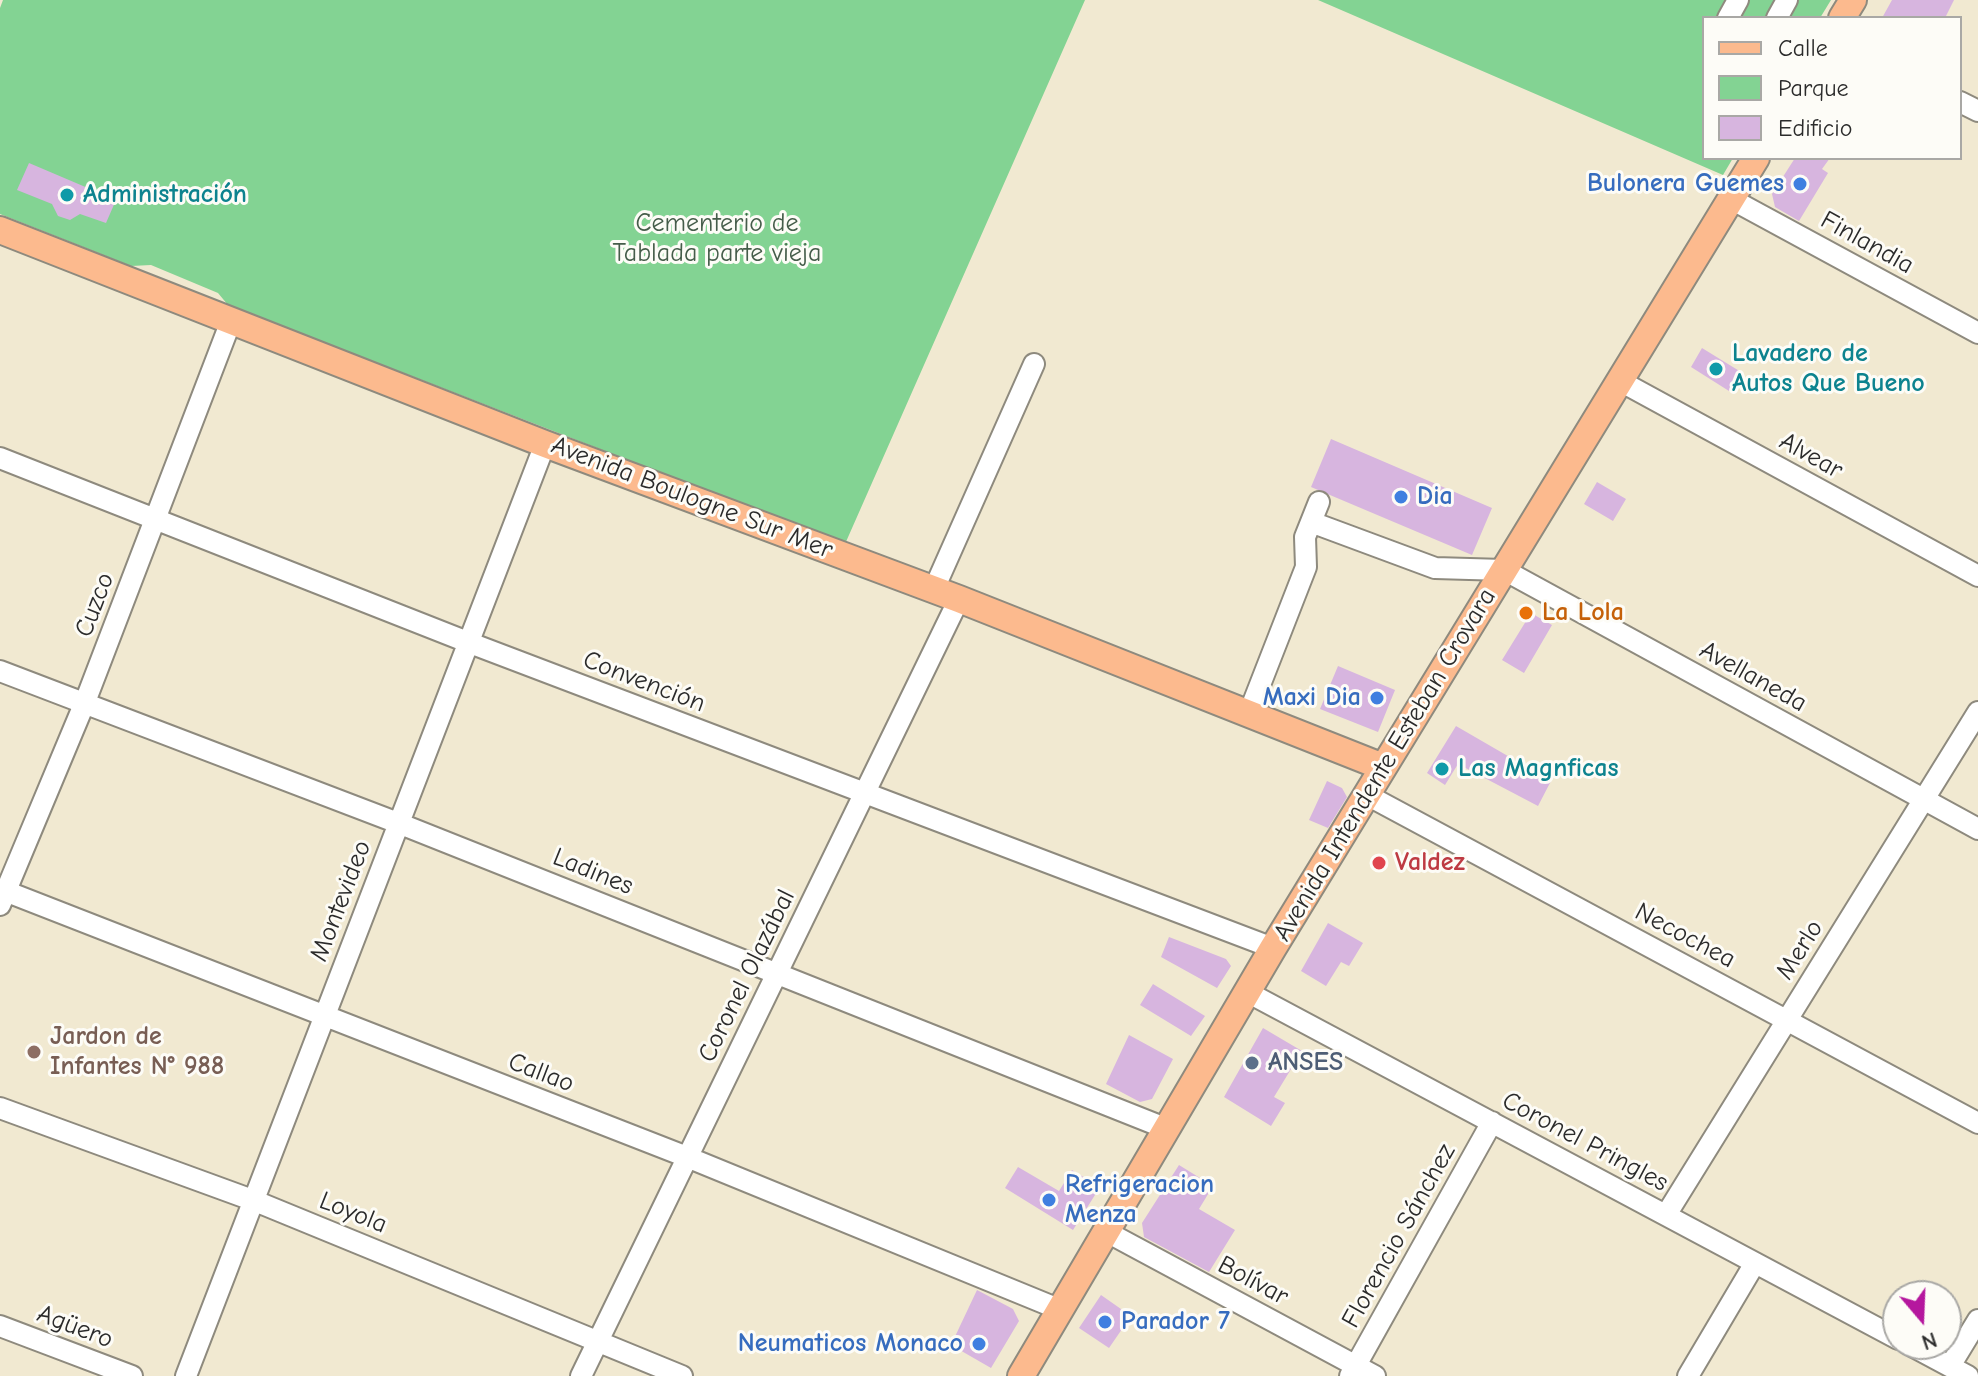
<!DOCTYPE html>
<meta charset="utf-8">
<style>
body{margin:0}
#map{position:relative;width:1978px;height:1376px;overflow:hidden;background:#f1e9d1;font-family:"Comic Neue",sans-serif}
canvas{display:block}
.legend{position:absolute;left:1702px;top:16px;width:260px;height:144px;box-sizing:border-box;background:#fdfcf7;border:2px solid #a9a8a5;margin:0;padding:10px 14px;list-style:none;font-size:24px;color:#2b2b2b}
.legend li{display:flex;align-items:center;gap:16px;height:40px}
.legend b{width:40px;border:2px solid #a9a8a5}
.north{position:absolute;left:1882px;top:1280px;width:80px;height:80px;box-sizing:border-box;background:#fdfcf7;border:2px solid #a9a8a5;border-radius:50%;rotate:161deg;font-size:22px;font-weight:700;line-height:32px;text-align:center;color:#2b2b2b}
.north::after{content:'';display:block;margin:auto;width:28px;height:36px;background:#b5179e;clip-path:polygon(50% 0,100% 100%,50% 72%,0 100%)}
</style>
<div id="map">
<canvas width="1978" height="1376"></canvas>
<ul class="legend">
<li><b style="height:10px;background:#fcba8e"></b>Calle</li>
<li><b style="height:22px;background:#83d393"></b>Parque</li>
<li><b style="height:22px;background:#d7b5df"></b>Edificio</li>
</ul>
<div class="north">N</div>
</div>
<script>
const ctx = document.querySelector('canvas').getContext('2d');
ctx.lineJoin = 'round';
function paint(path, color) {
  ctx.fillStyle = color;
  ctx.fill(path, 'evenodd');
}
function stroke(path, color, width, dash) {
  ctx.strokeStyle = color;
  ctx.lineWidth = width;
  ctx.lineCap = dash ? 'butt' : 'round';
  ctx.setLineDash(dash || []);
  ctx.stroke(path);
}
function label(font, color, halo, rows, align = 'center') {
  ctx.font = font + ' "Comic Neue",sans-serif';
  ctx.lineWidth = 6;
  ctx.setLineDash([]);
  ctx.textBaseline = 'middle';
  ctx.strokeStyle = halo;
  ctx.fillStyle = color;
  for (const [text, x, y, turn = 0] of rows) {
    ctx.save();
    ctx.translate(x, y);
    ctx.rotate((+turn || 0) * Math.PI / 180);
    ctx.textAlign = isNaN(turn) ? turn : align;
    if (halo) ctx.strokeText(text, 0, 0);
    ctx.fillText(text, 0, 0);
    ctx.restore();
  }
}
paint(new Path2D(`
 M 3,0 L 1085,0 L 845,544 L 228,305 L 218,293 L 151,265 L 131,266 L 0,214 L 0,8 Z
 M 1318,0 L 1831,0 L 1820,18 L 1704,18 L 1704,158 L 1733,158 L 1723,175 Z`), '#83d393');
paint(new Path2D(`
 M 1892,0 L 1954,0 L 1945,18 L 1882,18 Z
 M 1795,158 L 1830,158 L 1822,169 L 1828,173 L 1799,221 L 1775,207 L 1772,194 Z
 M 29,163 L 116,200 L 106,223 L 80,214 L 70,220 L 58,216 L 52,204 L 17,190 Z
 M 1702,348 L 1741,372 L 1729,391 L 1691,367 Z
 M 1331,439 L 1492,508 L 1472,555 L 1311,487 Z
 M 1597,482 L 1626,499 L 1613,521 L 1584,504 Z
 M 1531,613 L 1552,625 L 1524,673 L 1502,660 Z
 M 1338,666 L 1395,690 L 1378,732 L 1320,709 Z
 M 1456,726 L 1551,781 L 1538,806 L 1458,764 L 1445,785 L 1427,773 Z
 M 1327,781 L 1342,788 L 1347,797 L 1328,828 L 1309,820 Z
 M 1328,923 L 1363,943 L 1349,966 L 1341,962 L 1326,986 L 1301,971 Z
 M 1169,937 L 1226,959 L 1231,966 L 1217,988 L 1161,957 Z
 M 1153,984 L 1205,1016 L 1191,1036 L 1140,1005 Z
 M 1263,1028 L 1302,1051 L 1274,1097 L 1285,1103 L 1271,1126 L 1224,1097 Z
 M 1129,1035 L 1173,1059 L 1152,1099 L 1140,1102 L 1106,1084 Z
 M 1179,1165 L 1213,1186 L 1199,1209 L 1235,1230 L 1209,1272 L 1144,1237 L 1142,1223 Z
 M 1018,1167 L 1059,1191 L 1072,1170 L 1100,1187 L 1073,1230 L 1005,1188 Z
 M 977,1290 L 1013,1309 L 1019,1321 L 991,1368 L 951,1345 Z
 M 1101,1295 L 1131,1316 L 1109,1348 L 1079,1328 Z`), '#d7b5df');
const minor = new Path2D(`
 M 1728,18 L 1738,0
 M 1777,18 L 1787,0
 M 1960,102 L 1978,111
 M 1731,199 L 1978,333
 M 1620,381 L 1978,576
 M 0,458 L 470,643 L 1273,948
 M 1311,522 L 1435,568 L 1504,570 L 1978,829
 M 934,589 L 1034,364
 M 0,671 L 398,823 L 1165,1128
 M 1249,713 L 1306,567 L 1305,537 L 1319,502
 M 1367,795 L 1978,1123
 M 0,889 L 687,1157 L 1061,1310
 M 0,905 L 85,702 L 231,321
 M 1247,992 L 1898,1339
 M 0,1108 L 255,1201 L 682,1376
 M 1666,1215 L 1978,712
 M 1105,1231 L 1375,1376
 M 0,1326 L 132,1376
 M 1908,1344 L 1968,1376
 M 1950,1366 L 1978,1320
 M 186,1376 L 545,444
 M 581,1376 L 959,599
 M 1350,1376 L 1492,1122
 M 1688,1376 L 1755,1263`);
const major = new Path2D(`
 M 1842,18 L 1853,0
 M 0,230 L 545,444 L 959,599 L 1383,767
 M 1021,1376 L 1273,948 L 1756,158`);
stroke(minor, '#8e8a7e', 24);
stroke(major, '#8e8a7e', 30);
stroke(minor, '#fff', 20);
stroke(major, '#fcba8e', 26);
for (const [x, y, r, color] of [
 [1800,184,8,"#3f7fe0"],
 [67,195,8,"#0f9aa8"],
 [1716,369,8,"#0f9aa8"],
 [1401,497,8,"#3f7fe0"],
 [1526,613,8,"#e8710a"],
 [1377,698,8,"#3f7fe0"],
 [1442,769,8,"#0f9aa8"],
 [1379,863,8,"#e0444e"],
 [34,1052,8,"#8d6e63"],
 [1252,1063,8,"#5c6f8a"],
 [1049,1200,8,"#3f7fe0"],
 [1105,1322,8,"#3f7fe0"],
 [979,1344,8,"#3f7fe0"]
]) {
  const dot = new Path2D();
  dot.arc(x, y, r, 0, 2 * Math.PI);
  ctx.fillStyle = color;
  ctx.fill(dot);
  stroke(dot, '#fdfcf7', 3);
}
label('bold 26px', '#366cbe', '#fdfcf7', [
 ["Bulonera Guemes",1784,184],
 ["Dia",1417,497,"left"],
 ["Maxi Dia",1361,698],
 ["Refrigeracion",1065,1185,"left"],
 ["Menza",1065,1215,"left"],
 ["Parador 7",1121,1322,"left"],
 ["Neumaticos Monaco",963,1344]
], 'right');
label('bold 26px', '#0d838f', '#fdfcf7', [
 ["Administración",83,195],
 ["Lavadero de",1732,354],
 ["Autos Que Bueno",1732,384],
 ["Las Magnficas",1458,769]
], 'left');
label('26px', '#455d4a', '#fdfcf7', [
 ["Cementerio de",717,224],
 ["Tablada parte vieja",717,254]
]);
label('26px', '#2b2b2b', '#fdfcf7', [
 ["Finlandia",1867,243,29],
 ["Alvear",1811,456,29],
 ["Avenida Boulogne Sur Mer",692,498,21],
 ["Cuzco",95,605,-69],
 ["Avellaneda",1753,677,29],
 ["Convención",644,682,21],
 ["Avenida Intendente Esteban Crovara",1385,765,-59],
 ["Ladines",593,872,22],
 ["Montevideo",341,901,-69],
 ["Necochea",1685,936,28],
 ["Merlo",1800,950,-58],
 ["Coronel Olazábal",747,976,-64],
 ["Callao",541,1073,21],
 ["Coronel Pringles",1585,1142,28],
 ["Loyola",353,1213,22],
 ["Florencio Sánchez",1399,1236,-61],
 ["Bolívar",1253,1281,28],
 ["Agüero",75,1327,21]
]);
label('bold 26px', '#c56008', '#fdfcf7', [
 ["La Lola",1542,613]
], 'left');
label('bold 26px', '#be3a42', '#fdfcf7', [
 ["Valdez",1395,863]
], 'left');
label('bold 26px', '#785e54', '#fdfcf7', [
 ["Jardon de",50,1037],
 ["Infantes N° 988",50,1067]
], 'left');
label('bold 26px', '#4e5e75', '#fdfcf7', [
 ["ANSES",1268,1063]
], 'left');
</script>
